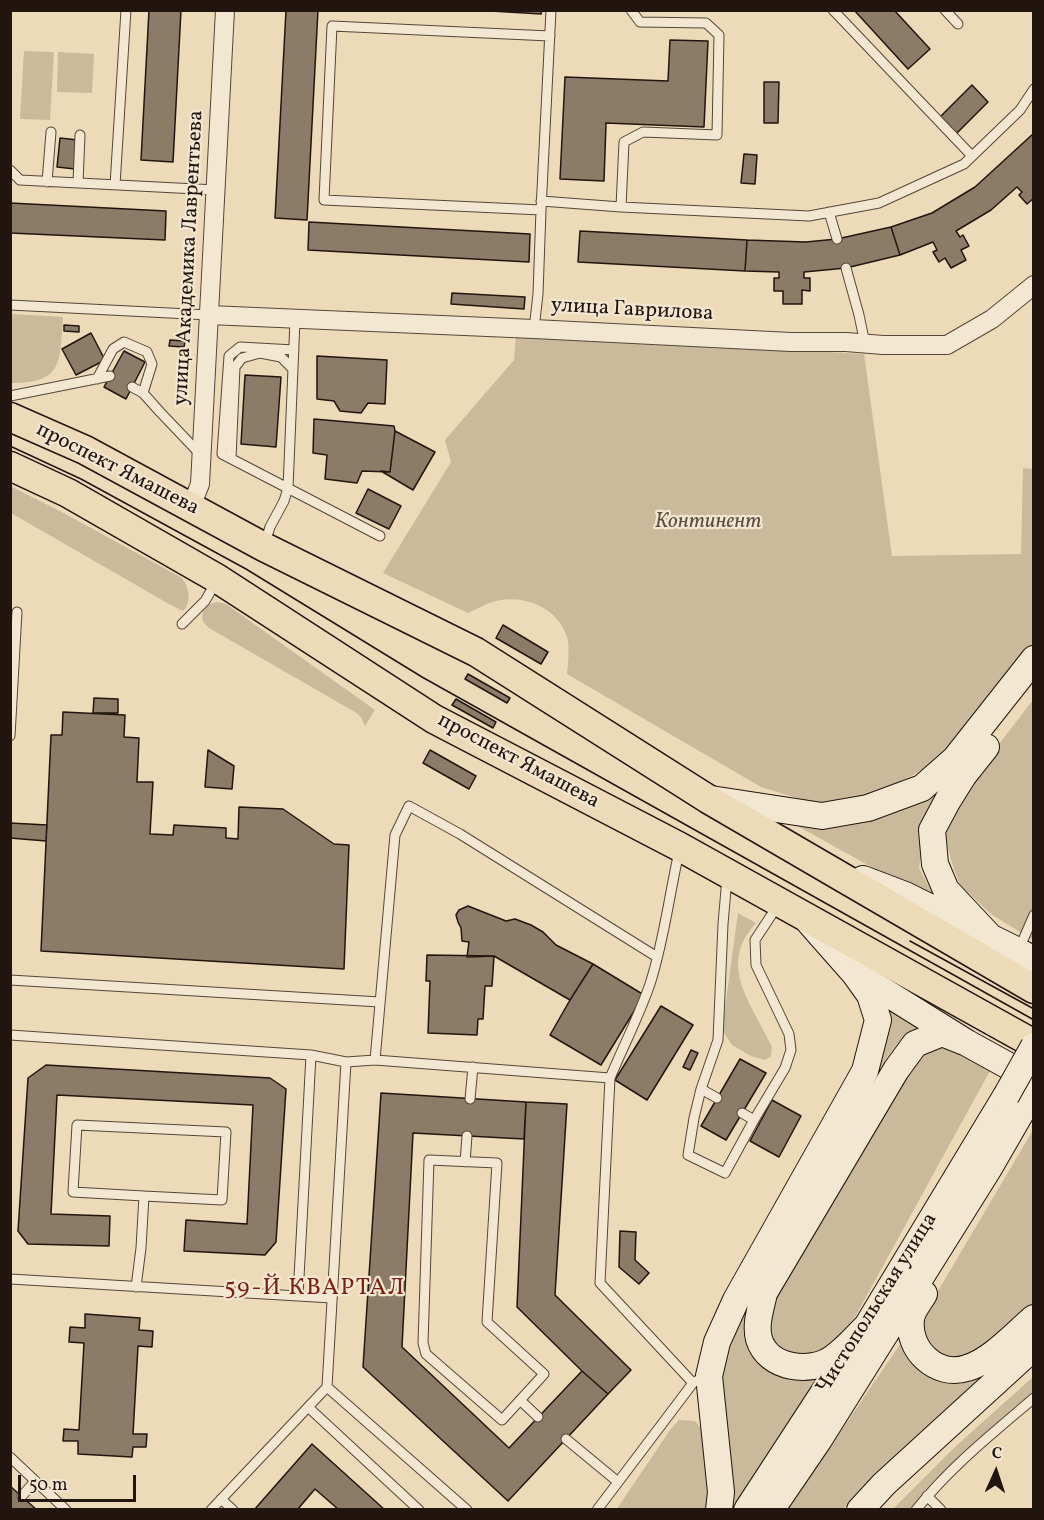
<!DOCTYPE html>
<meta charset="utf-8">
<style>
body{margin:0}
#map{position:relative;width:1044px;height:1520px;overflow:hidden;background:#eddab8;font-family:Vollkorn,serif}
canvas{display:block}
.frame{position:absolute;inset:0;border:12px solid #22150f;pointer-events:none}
.north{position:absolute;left:966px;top:1442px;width:60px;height:60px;-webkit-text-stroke:4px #f3e7d1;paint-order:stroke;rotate:3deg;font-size:16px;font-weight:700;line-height:24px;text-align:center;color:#22150f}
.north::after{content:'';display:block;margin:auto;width:21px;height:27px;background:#22150f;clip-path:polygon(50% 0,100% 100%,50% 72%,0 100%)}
.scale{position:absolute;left:18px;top:1475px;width:118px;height:27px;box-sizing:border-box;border:3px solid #22150f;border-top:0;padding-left:8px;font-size:18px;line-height:21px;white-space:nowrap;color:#22150f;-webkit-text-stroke:4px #f3e7d1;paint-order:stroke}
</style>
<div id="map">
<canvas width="1044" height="1520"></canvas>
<div class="frame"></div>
<div class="north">С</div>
<div class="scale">50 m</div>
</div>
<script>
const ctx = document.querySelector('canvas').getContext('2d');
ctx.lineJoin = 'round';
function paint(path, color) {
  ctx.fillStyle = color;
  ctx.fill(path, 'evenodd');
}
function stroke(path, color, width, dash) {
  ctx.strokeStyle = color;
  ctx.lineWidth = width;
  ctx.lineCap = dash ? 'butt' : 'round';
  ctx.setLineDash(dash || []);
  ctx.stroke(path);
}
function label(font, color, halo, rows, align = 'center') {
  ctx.font = font + ' Vollkorn,serif';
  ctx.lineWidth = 4.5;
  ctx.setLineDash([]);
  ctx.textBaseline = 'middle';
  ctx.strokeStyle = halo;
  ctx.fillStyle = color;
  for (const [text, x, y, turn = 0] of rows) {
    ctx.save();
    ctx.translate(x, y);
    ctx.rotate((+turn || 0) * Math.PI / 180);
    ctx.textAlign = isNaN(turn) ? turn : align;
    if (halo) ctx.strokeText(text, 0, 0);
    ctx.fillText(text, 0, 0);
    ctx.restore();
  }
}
paint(new Path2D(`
 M 24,51 L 54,52 L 50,120 L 20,119 Z
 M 58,52 L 94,54 L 92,93 L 57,92 Z
 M 11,314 L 63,317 C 59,361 65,383 11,383 Z
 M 516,335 L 864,354 L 892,556 L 1021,554 L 1023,468 L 1033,469 L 1033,644 L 953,742 L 925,768 L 874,797 L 816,804 L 761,787 L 567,674 C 568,663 570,648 567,637 C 557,605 519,592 489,603 C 482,606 475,610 468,613 L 383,573 L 451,462 L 445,440 L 514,360 Z
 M 10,486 L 60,511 L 182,578 C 189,588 192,602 183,611 L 169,604 L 11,513 Z
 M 217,602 L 226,604 L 375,710 L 365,726 L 361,717 L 355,712 L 209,628 L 203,622 C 200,611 207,604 217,602 Z
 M 1033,670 L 1033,681 L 950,783 L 924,829 L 919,868 L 938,904 L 776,814 L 896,807 Z
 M 1033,700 L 1033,940 L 991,914 L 960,885 L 951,860 L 944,831 L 979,770 Z
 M 738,913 L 756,923 C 716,966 753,1005 772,1047 L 771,1056 L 765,1060 L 751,1056 L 732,1045 L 724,1033 L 724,1015 Z
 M 885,1000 L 928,1023 C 903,1031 891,1051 878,1072 L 750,1300 C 748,1307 746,1315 746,1323 C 746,1343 763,1369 782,1374 C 796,1377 810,1375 825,1374 L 734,1510 L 734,1482 L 731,1460 L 722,1404 L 721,1363 L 728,1334 L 745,1297 L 873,1071 C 882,1047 884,1026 885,1000 Z
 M 945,1044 L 991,1069 L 855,1317 C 845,1330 821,1359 803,1357 C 796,1357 779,1348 772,1346 L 766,1310 L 916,1053 Z
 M 1033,1130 L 1033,1304 C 1016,1318 979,1356 956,1357 C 944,1357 936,1353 926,1346 L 922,1318 Z
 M 903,1340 L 922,1365 L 1008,1355 L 873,1479 L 843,1509 L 787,1510 Z
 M 1033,1377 L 1033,1397 L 918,1509 L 892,1510 L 957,1445 Z
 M 679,1420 L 695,1421 L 705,1433 L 712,1509 L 616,1510 L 670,1430 Z`), '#cab99b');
const building = new Path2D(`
 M 149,10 L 181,10 L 173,162 L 141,160 Z
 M 286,10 L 318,10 L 307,220 L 275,218 Z
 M 474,10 L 542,10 L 541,14 Z
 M 854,10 L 894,10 L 930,49 L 908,69 Z
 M 670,40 L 708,41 L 704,127 L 606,123 L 604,181 L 560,179 L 565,77 L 668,81 Z
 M 764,82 L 779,82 L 778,123 L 764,123 Z
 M 972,85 L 988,102 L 956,134 L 940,117 Z
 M 1034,133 L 1034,198 L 1027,204 L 1019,195 L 1022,192 L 1017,187 L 991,210 L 956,231 L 960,237 L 963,235 L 969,246 L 961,250 L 966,260 L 951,268 L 945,258 L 939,262 L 933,252 L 937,250 L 933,242 L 900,255 L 891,227 L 932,213 L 975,187 Z
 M 60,138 L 78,140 L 75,169 L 57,167 Z
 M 744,154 L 757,155 L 755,184 L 741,183 Z
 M 10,203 L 166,211 L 165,240 L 10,233 Z
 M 309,222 L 530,234 L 529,262 L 308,250 Z
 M 891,227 L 900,255 L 846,268 L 804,272 L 804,278 L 810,278 L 810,291 L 802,290 L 802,304 L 783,304 L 783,291 L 774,291 L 774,278 L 779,278 L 779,272 L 745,271 L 747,240 L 806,242 L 837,239 Z
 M 580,231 L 747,240 L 745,271 L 578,262 Z
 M 452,293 L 525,297 L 524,309 L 451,304 Z
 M 64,325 L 79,326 L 79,332 L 64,331 Z
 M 91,333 L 105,360 L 76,375 L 62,349 Z
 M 170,340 L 185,341 L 184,347 L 169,346 Z
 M 124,351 L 145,362 L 126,399 L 104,387 Z
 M 317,356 L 387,360 L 385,404 L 368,403 L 361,413 L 340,411 L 334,401 L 317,399 Z
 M 245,375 L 281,377 L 276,447 L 241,444 Z
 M 314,419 L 394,426 L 395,431 L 390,472 L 362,471 L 357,483 L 325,479 L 327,455 L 313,453 Z
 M 395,431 L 435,452 L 413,490 L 381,471 L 390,472 Z
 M 368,489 L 401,506 L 389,529 L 356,513 Z
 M 503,625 L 548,652 L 541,664 L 496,638 Z
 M 468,674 L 510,698 L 507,703 L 465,679 Z
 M 94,698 L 118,699 L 118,713 L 93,713 Z
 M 456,699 L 496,722 L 493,728 L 452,705 Z
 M 63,712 L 125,715 L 124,737 L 139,738 L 137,782 L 153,782 L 150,834 L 173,835 L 174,825 L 226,828 L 226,838 L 238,839 L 239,807 L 283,809 L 334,844 L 349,845 L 344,969 L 41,951 L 51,735 L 62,735 Z
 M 208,750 L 234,766 L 232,789 L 205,787 Z
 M 430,750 L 476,776 L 469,789 L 423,763 Z
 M 10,823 L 47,825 L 46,841 L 10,838 Z
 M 468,906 L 506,921 L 515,919 L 531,925 L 543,932 L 556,945 L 593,964 L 570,1000 L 494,956 L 467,957 L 469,942 L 462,941 L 461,928 L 458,922 L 456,915 L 459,910 Z
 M 427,955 L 494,956 L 492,986 L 485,986 L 483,1019 L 478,1019 L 477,1035 L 428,1033 L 430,981 L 426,981 Z
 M 593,964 L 644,995 L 601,1065 L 550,1035 L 570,1000 Z
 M 661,1006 L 693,1025 L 647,1100 L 615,1080 Z
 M 691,1050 L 698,1053 L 690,1070 L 683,1067 Z
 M 740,1059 L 766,1073 L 726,1140 L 701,1126 Z
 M 46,1065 L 270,1078 L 286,1089 L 276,1242 L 265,1255 L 184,1251 L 186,1220 L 247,1224 L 253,1105 L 57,1095 L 51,1214 L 110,1216 L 109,1246 L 28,1244 L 18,1231 L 28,1078 Z
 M 381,1093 L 526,1102 L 524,1139 L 413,1133 L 402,1347 L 509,1448 L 582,1371 L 608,1394 L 508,1501 L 363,1367 Z
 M 772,1100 L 801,1116 L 779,1157 L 750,1141 Z
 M 526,1102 L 567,1104 L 555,1295 L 631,1370 L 608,1394 L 582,1371 L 517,1307 Z
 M 620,1231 L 636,1232 L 635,1260 L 649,1273 L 639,1284 L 619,1267 Z
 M 85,1314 L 140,1318 L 139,1330 L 153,1331 L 152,1347 L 138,1346 L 133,1434 L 147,1434 L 146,1447 L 133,1447 L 132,1457 L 78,1454 L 78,1441 L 63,1441 L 64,1429 L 79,1430 L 84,1343 L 69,1342 L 70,1327 L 85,1328 Z
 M 312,1444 L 385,1510 L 339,1510 L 315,1489 L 297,1510 L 254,1510 Z
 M 10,1486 L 37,1510 L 10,1510 Z`);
paint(building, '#8c7b67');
stroke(building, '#22150f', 1.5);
const service = new Path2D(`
 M 833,10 L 972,156
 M 945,10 L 958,24
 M 10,170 L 20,180 L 216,190
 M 47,182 L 51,132
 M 78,183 L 80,135
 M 115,185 L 126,10
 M 541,201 L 621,207 L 809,216 L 879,203 L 964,164 L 1020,110 L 1034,89
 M 621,207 L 624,142 L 643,132 L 717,135 L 719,35 L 706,23 L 640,22 L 631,10
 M 541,210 L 324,200 L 332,26 L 550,36
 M 829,212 L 837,239
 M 846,268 L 859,315 L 865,344
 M 10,305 L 209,315
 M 534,329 L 538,294 L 541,210 L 551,10
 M 294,350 L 240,347 L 229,356 L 222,454 L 380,536
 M 97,379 L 113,349 L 124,342 L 147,352 L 152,364 L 143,393
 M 132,387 L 143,393 L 160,412 L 200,454
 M 10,396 L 110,376
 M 231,459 L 235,367 L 242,358 L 260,353 L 281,357 L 293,369
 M 265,543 L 270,527 L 284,501 L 288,488 L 295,320
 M 182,624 L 205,601 L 216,582
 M 10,736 L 17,612
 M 1019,949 L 1034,915
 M 10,980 L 380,1002
 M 10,1035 L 311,1055 L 346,1062 L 375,1060 L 395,835 L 409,806 L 460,834 L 657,957
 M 375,1060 L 610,1078 C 623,1047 639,1016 650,984 C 664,941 669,896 679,852
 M 610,1078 L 600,1283 L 693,1383
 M 701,1089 L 694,1118 L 688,1155 L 725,1173 L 754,1120
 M 717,1098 L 701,1089 L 718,1040 L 723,924 L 727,878
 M 470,1099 L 473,1067
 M 742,1113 L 754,1120 L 785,1068 L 791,1050 L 789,1034 L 756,965 L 755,940 L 778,905
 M 429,1160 L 497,1163 L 487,1322 L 544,1374 L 502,1420 L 426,1354 L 423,1343 Z
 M 465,1162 L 467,1136
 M 10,1279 L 298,1296 L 311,1055
 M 136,1287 L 141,1248 L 144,1196 L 73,1192 L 77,1125 L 226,1132 L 222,1200 L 144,1196
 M 298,1296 L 332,1298
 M 327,1387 L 467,1510
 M 520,1400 L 538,1417
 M 308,1407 L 419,1510
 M 566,1439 L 618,1482
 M 10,1457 L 66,1510
 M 22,1496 L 35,1481
 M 927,1496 L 941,1510
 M 221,1499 L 233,1510
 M 211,1510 L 327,1387 L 346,1062
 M 597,1510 L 693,1383 L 698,1380
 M 916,1510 C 950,1467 993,1433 1034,1398`);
const minor = new Path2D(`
 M 209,315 L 534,329 L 791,342 L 846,342 L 883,345 L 947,345 L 992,319 L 1034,285
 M 191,507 L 200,484 L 225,10`);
const secondary = new Path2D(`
 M 986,747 L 963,776 L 948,800 L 932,830 L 935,864 L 946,890 L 991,938
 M 711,799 L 822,816 L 868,808 L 922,788 L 955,759 L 1034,659
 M 863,879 L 905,895 L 1018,951 L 1034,960
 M 861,977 L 967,1043 L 1034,1080
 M 924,1294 C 920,1301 912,1310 911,1319 C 907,1349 936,1378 967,1368 C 991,1361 1014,1335 1034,1318
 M 867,1326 C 857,1336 845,1350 833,1358 C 811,1374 768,1369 759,1339 C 755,1324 761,1308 764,1293 L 896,1070 L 915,1044 L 942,1033 L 967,1043
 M 719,1510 L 721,1492 L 709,1376 L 717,1342 L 736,1300 L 865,1071 L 878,1020 L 870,995 L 855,974 L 810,923
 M 747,1510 L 867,1326 L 1006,1096
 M 771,1510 L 818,1441 L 989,1168 L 1034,1090
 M 860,1510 L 884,1484 L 1034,1347`);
const primary = new Path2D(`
 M 10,417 L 85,450 L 264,547 L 476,652 L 708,799 L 1034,989
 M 10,466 L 68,493 L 218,579 L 434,719 L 680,847 L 1034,1044`);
stroke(service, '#554639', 11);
stroke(minor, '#554639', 20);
stroke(secondary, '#22150f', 28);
stroke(primary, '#22150f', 31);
stroke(service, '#f3e7d1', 9);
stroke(minor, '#f3e7d1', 18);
stroke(secondary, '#f3e7d1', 26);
stroke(primary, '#eddab8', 28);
stroke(new Path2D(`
 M 10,446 L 81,479 L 246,569 L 422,677 L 1034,1020
 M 910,941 L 1034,1009`), '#22150f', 1.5);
const secondaryBridge = new Path2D(`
 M 1006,1096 L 1034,1046`);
stroke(secondaryBridge, '#22150f', 28, []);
stroke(secondaryBridge, '#f3e7d1', 26);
label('21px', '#22150f', '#f3e7d1', [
 ["улица Академика Лаврентьева",190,258,-87],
 ["улица Гаврилова",632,311,3],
 ["проспект Ямашева",117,470,27],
 ["проспект Ямашева",518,762,28],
 ["Чистопольская улица",878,1304,-58]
]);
label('italic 21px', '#5d4e40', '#f3e7d1', [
 ["Континент",708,523]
]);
ctx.letterSpacing = '1.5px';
label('24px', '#7a1f14', '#f3e7d1', [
 ["59-Й КВАРТАЛ",315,1290]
]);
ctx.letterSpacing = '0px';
</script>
